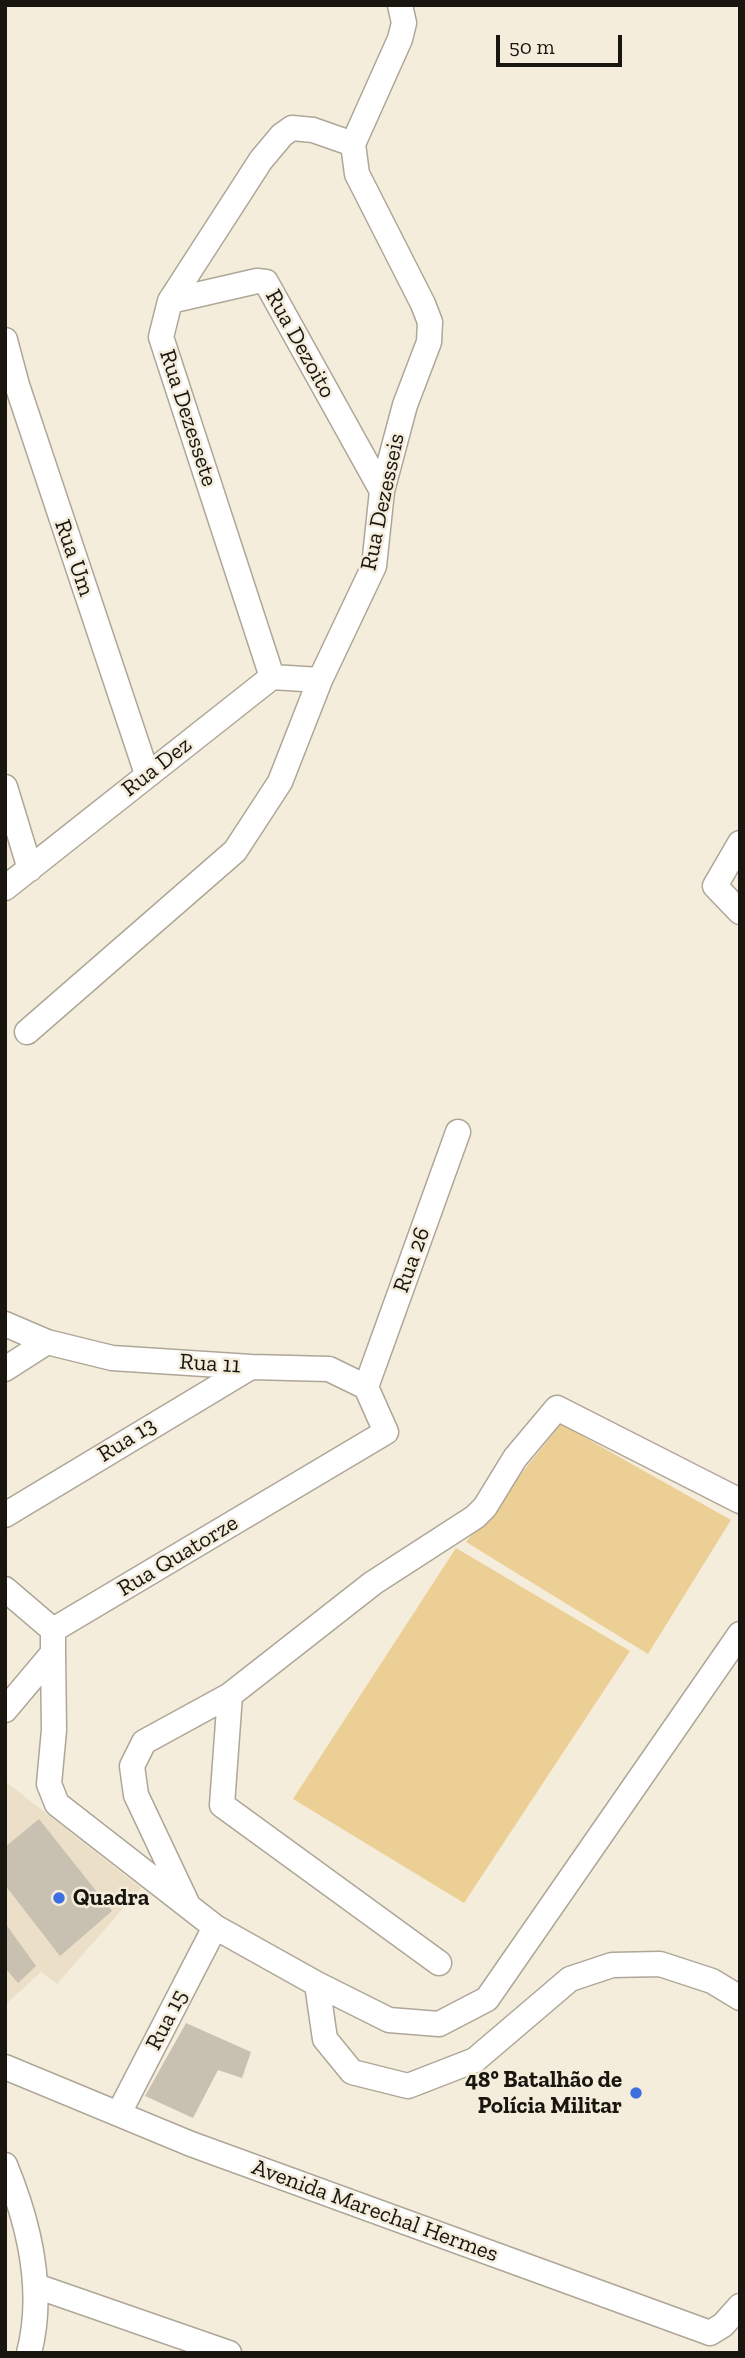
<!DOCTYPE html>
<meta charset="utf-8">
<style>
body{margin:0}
#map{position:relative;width:745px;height:2358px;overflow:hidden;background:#f5eddc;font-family:"Zilla Slab",serif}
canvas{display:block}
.frame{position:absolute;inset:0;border:7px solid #191610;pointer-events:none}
.scale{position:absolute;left:496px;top:35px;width:126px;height:32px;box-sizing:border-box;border:4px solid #191610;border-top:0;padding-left:9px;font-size:21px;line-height:24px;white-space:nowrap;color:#191610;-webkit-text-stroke:5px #f5eddc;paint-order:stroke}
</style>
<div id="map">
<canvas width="745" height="2358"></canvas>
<div class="frame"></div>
<div class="scale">50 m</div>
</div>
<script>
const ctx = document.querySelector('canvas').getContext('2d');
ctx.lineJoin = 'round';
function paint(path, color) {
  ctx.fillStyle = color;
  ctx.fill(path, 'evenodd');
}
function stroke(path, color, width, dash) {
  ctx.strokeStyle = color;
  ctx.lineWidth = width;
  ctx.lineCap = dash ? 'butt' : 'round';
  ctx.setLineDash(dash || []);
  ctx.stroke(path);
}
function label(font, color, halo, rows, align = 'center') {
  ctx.font = font + ' "Zilla Slab",serif';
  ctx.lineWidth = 5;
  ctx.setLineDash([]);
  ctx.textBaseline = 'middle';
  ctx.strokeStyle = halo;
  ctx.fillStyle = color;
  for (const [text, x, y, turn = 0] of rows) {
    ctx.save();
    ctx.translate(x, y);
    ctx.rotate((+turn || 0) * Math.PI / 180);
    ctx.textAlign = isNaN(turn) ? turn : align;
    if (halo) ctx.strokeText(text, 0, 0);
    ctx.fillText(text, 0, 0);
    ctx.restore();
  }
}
paint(new Path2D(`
 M 5,1781 L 141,1888 L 57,1984 L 41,1972 L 5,2005 Z`), '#ebdfc8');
paint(new Path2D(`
 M 561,1424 L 731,1520 L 648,1654 L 466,1542 Z
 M 456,1548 L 630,1651 L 464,1903 L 293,1799 Z`), '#eccf94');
paint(new Path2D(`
 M 39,1819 L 112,1911 L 60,1956 L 5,1885 L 5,1847 Z
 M 5,1923 L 36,1966 L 18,1983 L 5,1968 Z
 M 186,2023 L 251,2052 L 242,2078 L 218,2070 L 193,2118 L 145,2096 Z`), '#c8c0b1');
const minor = new Path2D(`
 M 170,301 L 257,281 L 266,282 L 382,491
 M 5,340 L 17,385 L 147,774
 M 272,677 L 161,337 L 170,301 L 261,160 L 282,135 L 292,128 L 313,130 L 353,144
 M 5,787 L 30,869
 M 740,843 L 715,886 L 740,912
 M 5,888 L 272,677 L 320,680
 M 27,1032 L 235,851 L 280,782 L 320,680 L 374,566 L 382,491 L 405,405 L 429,342 L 430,322 L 423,304 L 357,174 L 353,144 L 400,39 L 404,23 L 400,5
 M 5,1324 L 47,1342 L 112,1358 L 251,1367 L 329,1369 L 366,1387 L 386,1432 L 53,1630 L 53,1653 L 5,1710
 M 5,1369 L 47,1342
 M 366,1387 L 458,1132
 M 5,1515 L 251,1367
 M 5,1589 L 53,1630
 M 53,1653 L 54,1730 L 49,1784 L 57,1804 L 215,1927 L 317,1984 L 325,2039 L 352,2072 L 408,2086 L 475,2060 L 570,1979 L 612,1965 L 660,1964 L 712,1981 L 740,1998
 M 230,1695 L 222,1805 L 439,1963
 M 187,1903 L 136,1795 L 132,1766 L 144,1742 L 230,1695 L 373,1583 L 475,1517 L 485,1507 L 515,1458 L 557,1408 L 740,1501
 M 317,1984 L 389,2020 L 439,2024 L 487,1999 L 740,1634
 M 5,2067 L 191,2144 L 710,2333
 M 119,2113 L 215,1927
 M 5,2165 C 29,2223 45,2291 29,2353
 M 36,2286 L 229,2353
 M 710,2333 L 723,2325 L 740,2306`);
stroke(minor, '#aea697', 27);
stroke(minor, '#fff', 24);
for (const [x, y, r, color] of [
 [59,1898,7,"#3e6fe0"],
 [636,2093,7,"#3e6fe0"]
]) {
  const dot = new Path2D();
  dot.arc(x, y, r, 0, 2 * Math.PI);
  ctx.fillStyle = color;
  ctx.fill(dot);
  stroke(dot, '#f5eddc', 2.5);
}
label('23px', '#191610', '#f5eddc', [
 ["Rua Dezoito",300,344,61],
 ["Rua Dezessete",188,418,72],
 ["Rua Dezesseis",383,502,-78],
 ["Rua Um",74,558,71],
 ["Rua Dez",157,767,-38],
 ["Rua 26",412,1260,-70],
 ["Rua 11",210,1364,4],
 ["Rua 13",127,1440,-32],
 ["Rua Quatorze",178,1556,-31],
 ["Rua 15",167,2020,-63],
 ["Avenida Marechal Hermes",375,2211,20]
]);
label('bold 23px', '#191610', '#f5eddc', [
 ["Quadra",73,1898],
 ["48° Batalhão de",622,2080,"right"],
 ["Polícia Militar",622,2106,"right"]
], 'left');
</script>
